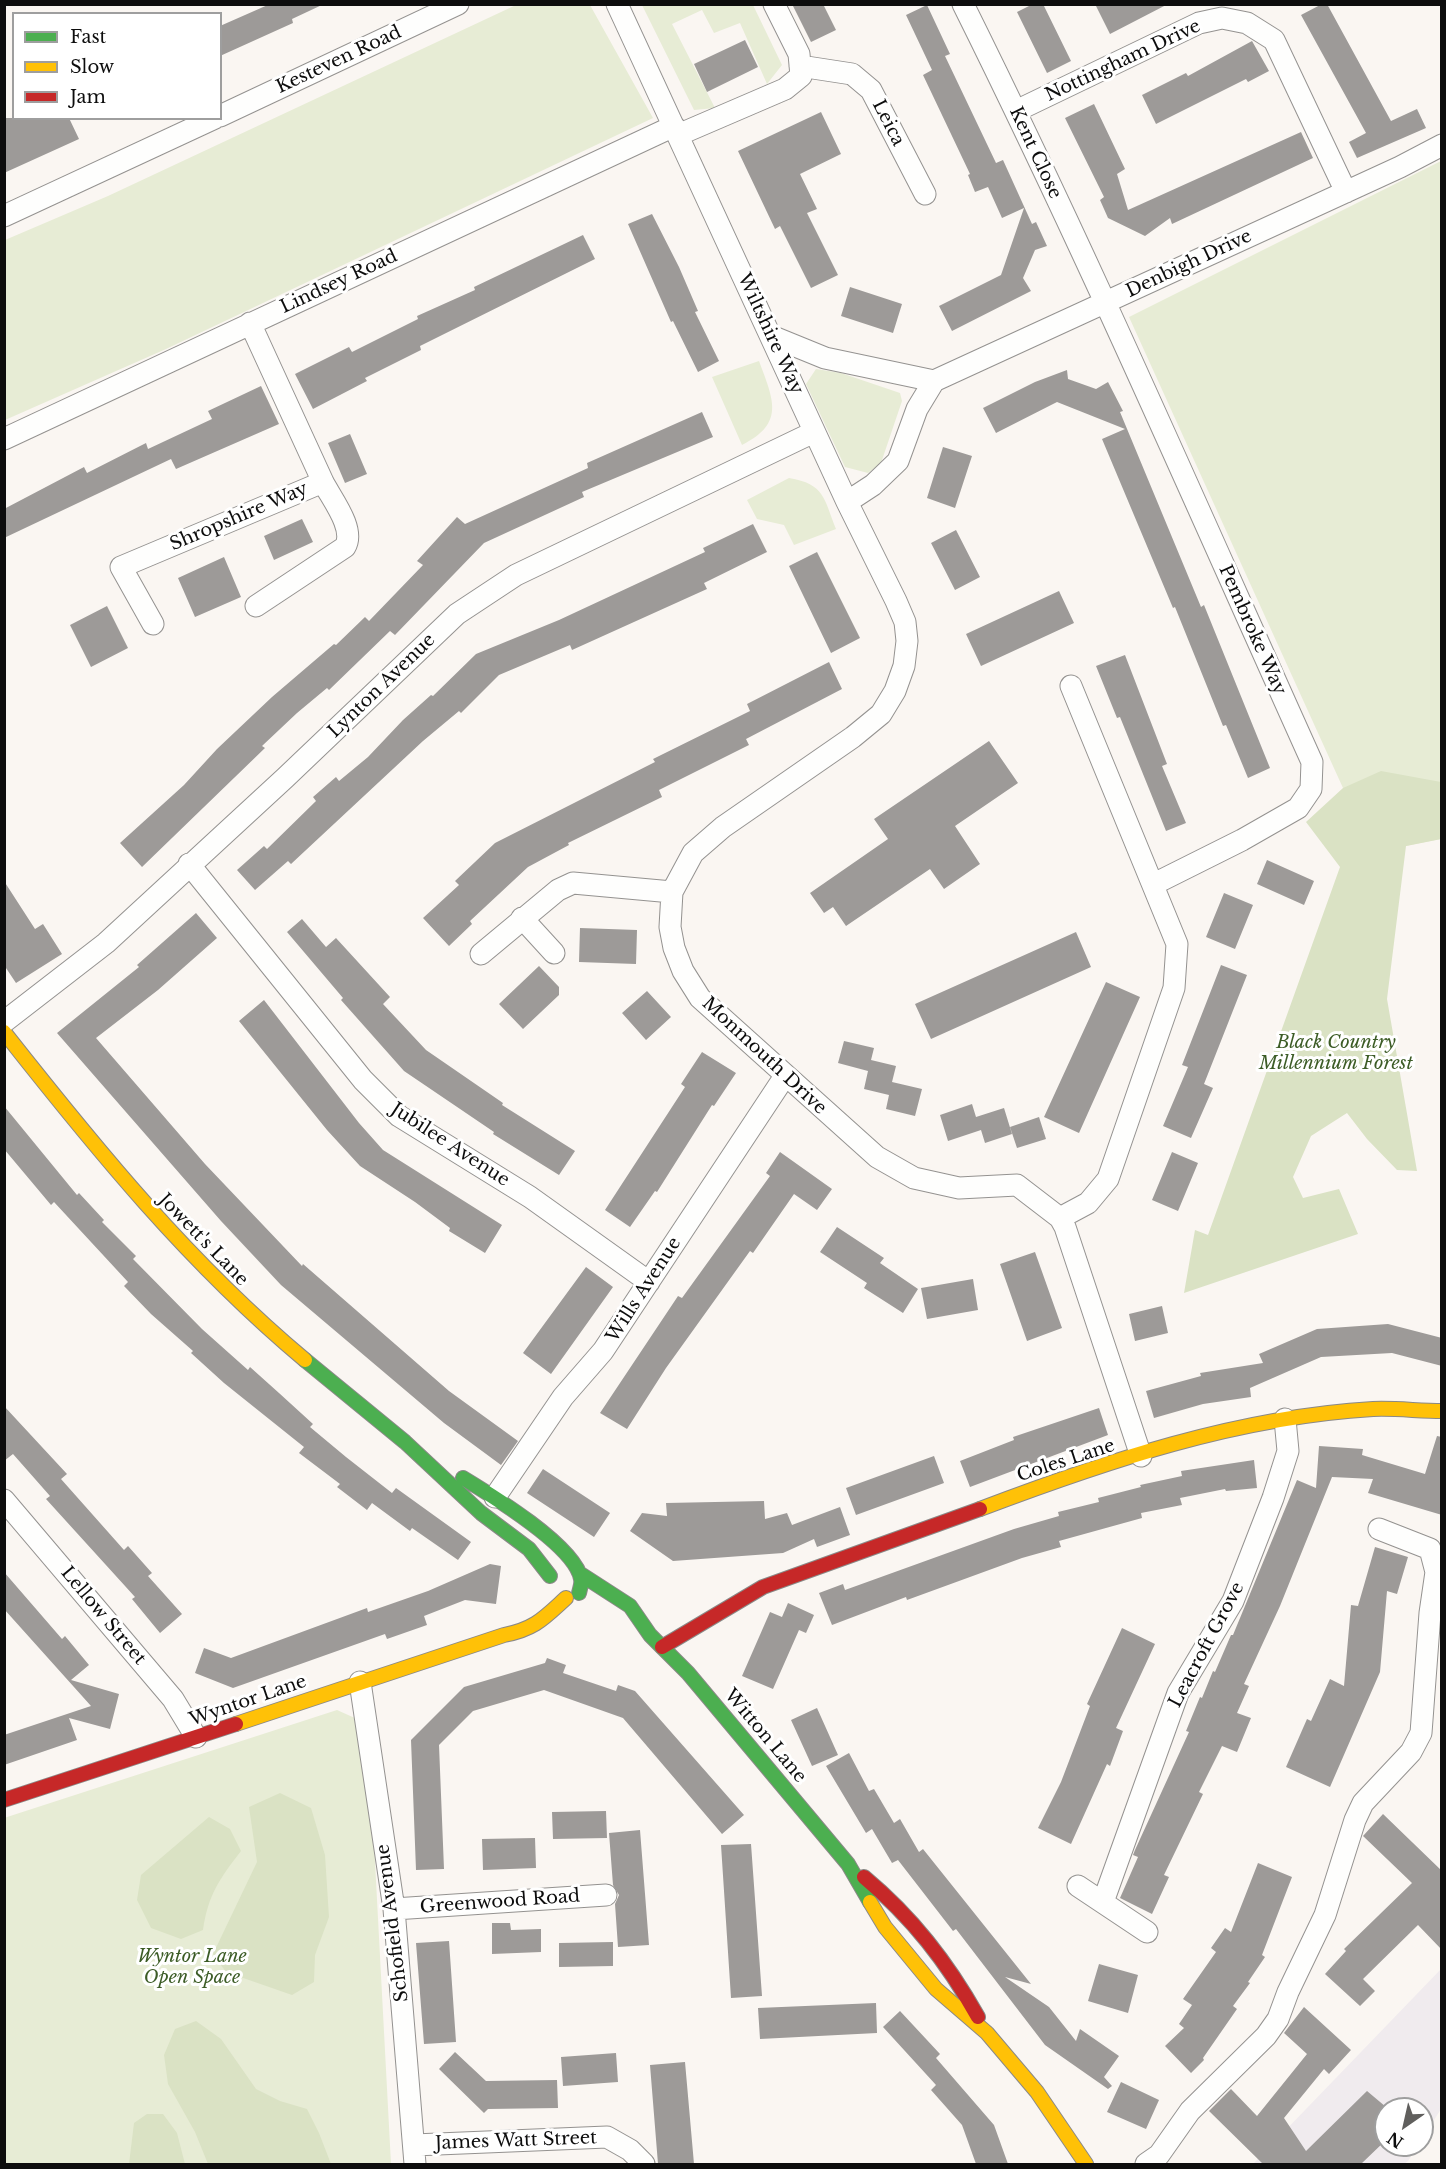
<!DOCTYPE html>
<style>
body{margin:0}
#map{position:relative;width:1446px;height:2169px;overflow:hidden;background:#faf6f2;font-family:"Libre Baskerville",serif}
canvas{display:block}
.frame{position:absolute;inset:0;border:6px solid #0d0d0d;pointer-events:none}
.legend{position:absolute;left:12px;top:12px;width:210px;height:108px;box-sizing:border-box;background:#fff;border:2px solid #9e9e9e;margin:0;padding:8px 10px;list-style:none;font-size:18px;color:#0d0d0d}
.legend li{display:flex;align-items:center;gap:12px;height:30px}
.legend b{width:30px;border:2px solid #9e9e9e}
.north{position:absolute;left:1374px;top:2097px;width:60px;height:60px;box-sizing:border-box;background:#fff;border:2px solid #9e9e9e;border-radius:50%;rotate:214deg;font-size:16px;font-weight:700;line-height:24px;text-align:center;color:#0d0d0d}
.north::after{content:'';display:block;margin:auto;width:21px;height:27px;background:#605f5d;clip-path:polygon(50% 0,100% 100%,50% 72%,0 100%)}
</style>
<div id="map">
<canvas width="1446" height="2169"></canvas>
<div class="frame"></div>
<ul class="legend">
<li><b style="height:8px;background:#4caf50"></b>Fast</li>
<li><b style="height:8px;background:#ffc107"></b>Slow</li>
<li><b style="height:8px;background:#c62828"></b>Jam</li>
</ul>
<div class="north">N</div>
</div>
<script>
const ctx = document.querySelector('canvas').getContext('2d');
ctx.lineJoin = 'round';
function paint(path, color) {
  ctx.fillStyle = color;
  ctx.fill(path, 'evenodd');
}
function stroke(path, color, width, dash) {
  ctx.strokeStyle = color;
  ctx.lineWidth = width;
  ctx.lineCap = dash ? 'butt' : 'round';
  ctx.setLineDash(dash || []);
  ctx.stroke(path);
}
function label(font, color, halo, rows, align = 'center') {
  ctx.font = font + ' "Libre Baskerville",serif';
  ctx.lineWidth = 6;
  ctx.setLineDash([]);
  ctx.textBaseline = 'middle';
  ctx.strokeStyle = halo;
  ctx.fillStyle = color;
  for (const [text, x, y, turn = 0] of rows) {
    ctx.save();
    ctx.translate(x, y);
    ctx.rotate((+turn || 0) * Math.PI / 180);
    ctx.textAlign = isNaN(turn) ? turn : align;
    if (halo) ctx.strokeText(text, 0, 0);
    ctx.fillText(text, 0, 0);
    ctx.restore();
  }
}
paint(new Path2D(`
 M 1441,1969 L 1441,2109 L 1422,2139 L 1422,2109 L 1386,2109 L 1386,2145 L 1418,2145 L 1408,2161 L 1404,2164 L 1253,2164 Z`), '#f0ebee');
paint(new Path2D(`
 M 516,5 L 590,5 L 653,118 L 166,349 L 5,420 L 5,240 L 108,196 Z
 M 642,5 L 753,5 L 782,65 L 767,84 L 740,23 L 714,33 L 702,10 L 672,24 L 715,108 L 694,110 Z
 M 1441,161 L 1441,839 L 1406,846 L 1343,788 L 1129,317 Z
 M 759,361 C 773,399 786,423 742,445 L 712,377 Z
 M 816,369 L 841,373 L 900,393 L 902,401 L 881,463 L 868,473 L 845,467 L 806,384 Z
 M 789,478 C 825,484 824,499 836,529 L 794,545 L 784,525 L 757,519 L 747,500 Z
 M 337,1710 L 357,1719 L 374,1843 L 391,2164 L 5,2164 L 4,1818 Z`), '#e7ecd5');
paint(new Path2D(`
 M 1381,771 L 1441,782 L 1441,839 L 1406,846 L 1387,999 L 1417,1171 L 1397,1170 L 1367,1139 L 1347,1113 L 1311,1136 L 1293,1177 L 1303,1198 L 1339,1189 L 1358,1234 L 1184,1293 L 1195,1230 L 1208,1235 L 1340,867 L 1306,822 L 1343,788 Z
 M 280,1793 L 311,1808 L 325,1855 L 329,1917 L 315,1955 L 314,1982 L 292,1995 L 226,1972 L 213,1954 L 257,1862 L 249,1807 Z
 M 209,1817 L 230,1829 L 241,1851 C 220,1878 208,1895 203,1930 L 181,1939 L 151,1928 L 137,1900 L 141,1875 Z
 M 196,2021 L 221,2039 L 256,2089 L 280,2101 L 307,2109 L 319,2133 L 331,2164 L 208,2164 L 195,2132 L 168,2084 L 164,2055 L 175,2029 Z
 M 147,2114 L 163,2114 L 177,2133 L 185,2164 L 129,2164 L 134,2123 Z`), '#dae2c4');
paint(new Path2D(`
 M 270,4 L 324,4 L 292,19 L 293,23 L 220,56 L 220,26 Z
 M 792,4 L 823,4 L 836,30 L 811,42 Z
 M 1033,4 L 1043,4 L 1071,61 L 1047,73 L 1017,12 Z
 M 1095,4 L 1168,4 L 1110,34 Z
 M 1322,4 L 1327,4 L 1391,121 L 1417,109 L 1426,128 L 1357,158 L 1349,142 L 1366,133 L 1301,15 Z
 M 927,5 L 950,54 L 945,56 L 996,163 L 1003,160 L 1032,224 L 1036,222 L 1047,246 L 1035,250 L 1023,278 L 1031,291 L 952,331 L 939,306 L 1001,275 L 1024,208 L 1002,218 L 988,187 L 975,192 L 968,175 L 970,174 L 923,75 L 932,70 L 906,15 Z
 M 745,40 L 758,67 L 707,92 L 694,64 Z
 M 1252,41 L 1269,71 L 1248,82 L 1246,79 L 1156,124 L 1142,95 L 1186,73 L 1188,76 Z
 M 1094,104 L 1125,169 L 1117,174 L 1128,210 L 1301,132 L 1313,158 L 1172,224 L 1170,218 L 1145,236 L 1108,218 L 1100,200 L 1104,197 L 1065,118 Z
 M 821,112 L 841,154 L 800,174 L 817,209 L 807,213 L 838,275 L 811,288 L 780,226 L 775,229 L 738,151 Z
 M 4,118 L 69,118 L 79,139 L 4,173 Z
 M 652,214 L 679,267 L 698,311 L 695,312 L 719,361 L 698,372 L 673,321 L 671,322 L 628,224 Z
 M 583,235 L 595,259 L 420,346 L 421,350 L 365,378 L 367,381 L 313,409 L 295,374 L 349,347 L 352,352 L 418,319 L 417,316 L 475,290 L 474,287 Z
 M 850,287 L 902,304 L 893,333 L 841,316 Z
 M 1067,370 L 1068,379 L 1096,389 L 1108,382 L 1123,411 L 1120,412 L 1201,607 L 1204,605 L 1270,768 L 1248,778 L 1226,725 L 1223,726 L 1175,607 L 1173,608 L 1102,439 L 1125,429 L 1057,402 L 996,433 L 983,408 L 1035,382 Z
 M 261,386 L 279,424 L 176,469 L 171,459 L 4,538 L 4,509 L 84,467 L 87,473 L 146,443 L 148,449 L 212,419 L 208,411 Z
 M 702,412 L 713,437 L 582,492 L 584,497 L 484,543 L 395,635 L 390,631 L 329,690 L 327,688 L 297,713 L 262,746 L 265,748 L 142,867 L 120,843 L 184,785 L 217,749 L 272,697 L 334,644 L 336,645 L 365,617 L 369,621 L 423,565 L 417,561 L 457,517 L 465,524 L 588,468 L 587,463 Z
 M 350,434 L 367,474 L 345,483 L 328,443 Z
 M 943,447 L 972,456 L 955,508 L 927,498 Z
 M 302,519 L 313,542 L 274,560 L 264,536 Z
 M 753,524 L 767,552 L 704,583 L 707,589 L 572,650 L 570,645 L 499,675 L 461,713 L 459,711 L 423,741 L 291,864 L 288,861 L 255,890 L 237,870 L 264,846 L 267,849 L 316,801 L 313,797 L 336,777 L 339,781 L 368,757 L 403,720 L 431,695 L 433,696 L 476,654 L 559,620 L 705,552 L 703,548 Z
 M 956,530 L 980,577 L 955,590 L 931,543 Z
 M 817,552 L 860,638 L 831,653 L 789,566 Z
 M 224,557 L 241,597 L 195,617 L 178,578 Z
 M 1059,591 L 1074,623 L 981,666 L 966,634 Z
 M 107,606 L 128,648 L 91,667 L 70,625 Z
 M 1125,655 L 1167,764 L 1162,766 L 1186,823 L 1166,831 L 1120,717 L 1117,718 L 1096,666 Z
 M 829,662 L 842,689 L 746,739 L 749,745 L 659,790 L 662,797 L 568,843 L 569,845 L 528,867 L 470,921 L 472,924 L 449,946 L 423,918 L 459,885 L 455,881 L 495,843 L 655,762 L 653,759 L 750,711 L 747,704 Z
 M 989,741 L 1018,783 L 955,826 L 980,864 L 944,889 L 930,869 L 846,926 L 833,907 L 824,913 L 810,893 L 888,839 L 874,819 Z
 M 1267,860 L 1314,881 L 1304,905 L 1257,884 Z
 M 4,881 L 35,929 L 43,924 L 62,954 L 16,983 L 4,965 Z
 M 1224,893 L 1253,905 L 1235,949 L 1206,937 Z
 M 196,913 L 217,938 L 158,990 L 96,1038 L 205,1164 L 302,1266 L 303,1264 L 449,1391 L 518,1441 L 501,1465 L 444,1423 L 281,1285 L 221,1221 L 57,1033 L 139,967 L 137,965 Z
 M 302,919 L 326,947 L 336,938 L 390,997 L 383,1004 L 426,1050 L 503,1103 L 502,1105 L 575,1151 L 559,1175 L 493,1134 L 494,1132 L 404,1071 L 341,1000 L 343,998 L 287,932 Z
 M 580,928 L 637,930 L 636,964 L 579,962 Z
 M 1076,932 L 1091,967 L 931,1039 L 915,1004 Z
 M 1221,965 L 1247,975 L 1204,1084 L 1213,1088 L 1191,1138 L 1163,1126 L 1188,1067 L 1182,1065 Z
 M 539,966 L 559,987 L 559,995 L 523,1029 L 499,1004 Z
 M 1106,982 L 1140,997 L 1079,1133 L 1044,1117 Z
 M 647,991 L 671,1017 L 646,1040 L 622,1013 Z
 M 264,1000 L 359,1123 L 383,1150 L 502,1225 L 485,1253 L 449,1231 L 450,1228 L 415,1202 L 360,1166 L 327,1130 L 239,1021 Z
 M 844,1041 L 874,1048 L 871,1060 L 896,1066 L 892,1082 L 922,1089 L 915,1116 L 886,1109 L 889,1095 L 864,1089 L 868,1071 L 838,1063 Z
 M 702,1052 L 736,1073 L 714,1106 L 712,1105 L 657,1192 L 655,1191 L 630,1227 L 605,1210 L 685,1087 L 681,1084 Z
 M 972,1104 L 976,1117 L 1004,1108 L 1012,1134 L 985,1143 L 981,1130 L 948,1141 L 940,1115 Z
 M 4,1106 L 77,1195 L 79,1193 L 104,1220 L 102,1222 L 136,1256 L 133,1259 L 202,1329 L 248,1370 L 250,1367 L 279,1393 L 313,1424 L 310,1427 L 346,1457 L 392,1493 L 396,1488 L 471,1542 L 458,1560 L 412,1528 L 410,1531 L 372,1503 L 367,1510 L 337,1487 L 340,1484 L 299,1453 L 304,1447 L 224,1383 L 191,1353 L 193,1351 L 151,1314 L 124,1286 L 128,1282 L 54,1202 L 51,1205 L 4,1149 Z
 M 1039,1117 L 1046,1139 L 1017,1148 L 1010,1127 Z
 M 780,1152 L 832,1189 L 817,1210 L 794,1194 L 753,1253 L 750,1251 L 666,1368 L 627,1429 L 600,1413 L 678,1296 L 682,1298 L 770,1176 L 766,1173 Z
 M 1172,1152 L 1198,1163 L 1178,1211 L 1152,1200 Z
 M 837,1227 L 884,1258 L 880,1263 L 918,1289 L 903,1313 L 864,1288 L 867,1283 L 820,1252 Z
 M 1035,1252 L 1062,1328 L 1027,1341 L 1000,1264 Z
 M 586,1267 L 613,1287 L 551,1374 L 523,1353 Z
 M 973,1279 L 978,1310 L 927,1319 L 921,1288 Z
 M 1162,1306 L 1168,1333 L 1135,1341 L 1129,1314 Z
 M 1388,1324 L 1442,1338 L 1442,1366 L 1392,1353 L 1321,1357 L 1250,1388 L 1251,1397 L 1203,1404 L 1154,1418 L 1146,1391 L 1201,1376 L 1200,1373 L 1263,1363 L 1259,1354 L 1317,1329 Z
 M 4,1406 L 67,1474 L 61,1479 L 124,1550 L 128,1546 L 152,1573 L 148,1576 L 182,1614 L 160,1633 L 132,1599 L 135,1597 L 46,1499 L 50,1496 L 13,1454 L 4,1461 Z
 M 1099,1408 L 1108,1435 L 970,1487 L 960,1461 L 1014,1440 L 1013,1437 Z
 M 1437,1436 L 1442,1437 L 1442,1515 L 1368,1493 L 1373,1479 L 1332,1477 L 1280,1606 L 1244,1684 L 1249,1686 L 1237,1713 L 1251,1718 L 1237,1752 L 1222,1746 L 1199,1792 L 1203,1794 L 1164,1875 L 1169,1877 L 1152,1914 L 1120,1898 L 1138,1857 L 1133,1855 L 1135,1850 L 1189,1732 L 1186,1731 L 1200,1697 L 1202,1698 L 1213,1671 L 1215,1672 L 1231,1635 L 1233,1635 L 1297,1480 L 1316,1488 L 1319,1446 L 1363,1449 L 1362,1455 L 1425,1474 Z
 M 934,1456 L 944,1483 L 856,1515 L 846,1488 Z
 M 1254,1460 L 1257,1488 L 1226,1491 L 1225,1489 L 1180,1498 L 1182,1505 L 1141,1513 L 1142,1518 L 1059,1541 L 1061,1547 L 1022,1558 L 907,1600 L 906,1597 L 832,1625 L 819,1593 L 843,1584 L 845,1590 L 1014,1529 L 1059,1516 L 1058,1512 L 1099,1502 L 1098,1498 L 1141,1487 L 1140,1485 L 1182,1476 L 1181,1471 Z
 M 543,1469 L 610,1513 L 594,1537 L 527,1493 Z
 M 764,1501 L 765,1519 L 787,1513 L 792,1525 L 840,1507 L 850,1535 L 817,1547 L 814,1539 L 783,1553 L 673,1561 L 630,1531 L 642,1513 L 667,1516 L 666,1503 Z
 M 1375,1547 L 1408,1557 L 1397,1594 L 1387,1591 L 1380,1672 L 1330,1787 L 1286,1767 L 1307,1719 L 1311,1721 L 1330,1679 L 1344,1686 L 1351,1605 L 1358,1606 Z
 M 490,1564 L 501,1566 L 496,1604 L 465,1600 L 424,1616 L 427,1625 L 387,1639 L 385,1634 L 233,1688 L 195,1673 L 204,1648 L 231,1658 L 367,1608 L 368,1612 L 428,1591 Z
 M 4,1572 L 62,1639 L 65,1636 L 89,1665 L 71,1680 L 119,1694 L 110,1729 L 69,1718 L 77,1740 L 4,1765 L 4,1735 L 91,1706 L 4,1609 Z
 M 788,1603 L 814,1615 L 806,1633 L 799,1630 L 773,1689 L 742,1676 L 770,1612 L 782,1617 Z
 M 1122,1628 L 1155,1644 L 1116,1728 L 1123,1731 L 1110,1766 L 1107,1764 L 1071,1844 L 1038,1828 L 1061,1782 L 1090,1706 L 1087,1704 Z
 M 547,1658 L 566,1665 L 563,1673 L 616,1691 L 618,1685 L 635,1691 L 744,1815 L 722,1834 L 623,1718 L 544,1690 L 473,1711 L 439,1745 L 444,1869 L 416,1870 L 411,1740 L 464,1687 L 545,1663 Z
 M 817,1708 L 838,1755 L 812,1766 L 791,1720 Z
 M 849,1753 L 869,1791 L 874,1789 L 894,1823 L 900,1819 L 919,1852 L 923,1849 L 1031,1984 L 1005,1977 L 1049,2007 L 1076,2041 L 1080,2029 L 1119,2056 L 1104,2077 L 1112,2086 L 1108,2089 L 1045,2045 L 956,1929 L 953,1931 L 898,1860 L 892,1863 L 872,1829 L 866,1833 L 826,1766 Z
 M 606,1811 L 607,1838 L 553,1839 L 552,1812 Z
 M 1383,1814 L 1442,1871 L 1442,1950 L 1418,1925 L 1363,1979 L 1375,1991 L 1360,2006 L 1325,1974 L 1346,1951 L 1344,1949 L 1412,1883 L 1363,1836 Z
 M 640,1830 L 649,1945 L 618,1947 L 615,1904 L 619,1895 L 613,1885 L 609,1833 Z
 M 535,1838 L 536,1868 L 483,1870 L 482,1839 Z
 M 751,1844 L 762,1996 L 731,1998 L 721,1845 Z
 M 1258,1863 L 1292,1877 L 1262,1955 L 1265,1957 L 1248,1982 L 1250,1983 L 1233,2006 L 1237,2009 L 1203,2058 L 1204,2060 L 1191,2073 L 1165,2046 L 1184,2028 L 1179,2024 L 1192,2005 L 1183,1999 L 1216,1952 L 1211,1948 L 1225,1928 L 1231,1932 Z
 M 492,1923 L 510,1923 L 511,1930 L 541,1929 L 541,1952 L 492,1954 Z
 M 449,1941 L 456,2042 L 424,2044 L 416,1943 Z
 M 613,1942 L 613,1966 L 559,1967 L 559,1943 Z
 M 1099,1964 L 1138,1975 L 1128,2013 L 1088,2001 Z
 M 876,2003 L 877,2033 L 760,2039 L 758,2008 Z
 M 1304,2007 L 1351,2050 L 1329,2074 L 1324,2069 L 1284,2118 L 1306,2151 L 1367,2091 L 1386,2107 L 1386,2140 L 1361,2164 L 1263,2164 L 1209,2111 L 1231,2089 L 1257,2116 L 1307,2054 L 1284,2033 Z
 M 900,2011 L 940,2054 L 936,2058 L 994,2125 L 1008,2164 L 976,2164 L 962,2125 L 931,2090 L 936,2085 L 883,2027 Z
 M 455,2052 L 486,2081 L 557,2080 L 558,2108 L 488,2109 L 484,2113 L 439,2069 Z
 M 616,2053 L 618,2082 L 563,2086 L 561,2057 Z
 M 685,2062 L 694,2164 L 658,2164 L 650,2065 Z
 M 1121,2082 L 1159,2100 L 1146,2129 L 1107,2112 Z`), '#9d9a98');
const street = new Path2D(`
 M 617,4 L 847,502 L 896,601 L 905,622 L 907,641 L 904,666 L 895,691 L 881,714 L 853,737 L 723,827 L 693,853 L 672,892 L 670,927 L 674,948 L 683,971 L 700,998 L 877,1157 L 914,1178 L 959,1188 L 1017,1185 L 1060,1218 L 1065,1227 L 1141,1456
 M 963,4 C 1087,253 1198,509 1312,762 L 1311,789 L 1298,808 L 1242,840 L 1154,884
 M 800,66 L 852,74 L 871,90 L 925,194
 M 1016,111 L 1199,23 L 1222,18 L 1247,23 L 1274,40 L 1346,192
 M 220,116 L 458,4
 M 678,135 L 785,89 L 801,76 L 799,54 L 774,4
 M 4,216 L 215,118
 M 771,336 L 825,358 L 934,381
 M 4,439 L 674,126
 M 847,502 L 873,485 L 898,461 L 917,409 L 934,381 L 1400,167 L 1442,145
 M 256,606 L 345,547 C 356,529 331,498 323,482
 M 153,624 L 121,567 L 323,482 L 250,323
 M 189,864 L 363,1080 L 399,1116 L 530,1197 L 649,1282
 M 522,918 L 554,953
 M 481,954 L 558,890 L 573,883 L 672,892
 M 4,1022 L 106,943 L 285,778 L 457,614 L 516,575 L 814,432
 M 1060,1218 L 1088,1203 L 1108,1179 L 1174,988 L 1177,944 L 1071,686
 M 495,1497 L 563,1397 L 603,1351 L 785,1076
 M 4,1500 L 173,1699 L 196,1737
 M 360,1682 L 394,1909 L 415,2164
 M 1078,1886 L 1147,1932
 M 1103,1902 L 1178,1693 L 1233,1601 L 1273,1498 L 1288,1451 L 1285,1419
 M 394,1909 L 606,1895
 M 414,2145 L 607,2137 L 630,2150 L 644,2164
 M 1146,2164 L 1159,2155 L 1190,2111 L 1266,2036 L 1278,2019 L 1288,1992 L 1325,1915 L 1355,1820 L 1363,1803 L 1411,1752 L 1421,1733 L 1430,1613 L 1436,1572 L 1430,1549 L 1379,1529`);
const fast = new Path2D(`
 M 305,1360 L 405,1442 L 481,1513 L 529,1549 L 550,1576
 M 463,1478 C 491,1495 575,1546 581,1579 C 582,1583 580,1589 579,1593
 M 582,1575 L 630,1606 L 650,1635 L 688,1673 L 848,1864 L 870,1902`);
const slow = new Path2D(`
 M 4,1032 C 97,1150 189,1263 305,1360
 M 980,1509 C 1107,1461 1237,1417 1373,1409 C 1396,1408 1419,1411 1442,1411
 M 236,1724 L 504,1635 C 535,1629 544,1618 566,1598
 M 870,1902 L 885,1927 L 936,1989 L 987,2033 L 1037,2092 L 1086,2164`);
const jam = new Path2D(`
 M 662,1647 L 763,1587 L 980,1509
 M 4,1800 L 236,1724
 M 864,1877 C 912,1917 947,1962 978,2017`);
stroke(street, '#949290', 23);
stroke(fast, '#8a8987', 16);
stroke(slow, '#8a8987', 16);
stroke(jam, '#8a8987', 16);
stroke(street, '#fefefd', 21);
stroke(fast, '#4caf50', 14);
stroke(slow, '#ffc107', 14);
stroke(jam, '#c62828', 14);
label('18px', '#0d0d0d', '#fff', [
 ["Kesteven Road",339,60,-25],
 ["Nottingham Drive",1123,61,-25],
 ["Leica",888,123,63],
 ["Kent Close",1035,153,65],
 ["Denbigh Drive",1189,264,-25],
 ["Lindsey Road",339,282,-25],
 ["Wiltshire Way",770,334,65],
 ["Shropshire Way",239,517,-23],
 ["Pembroke Way",1252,630,66],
 ["Lynton Avenue",382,686,-44],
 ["Monmouth Drive",764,1056,43],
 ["Jubilee Avenue",450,1145,33],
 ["Jowett's Lane",203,1240,46],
 ["Wills Avenue",644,1290,-57],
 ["Coles Lane",1066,1461,-18],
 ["Lellow Street",103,1616,50],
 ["Leacroft Grove",1207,1645,-62],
 ["Wyntor Lane",248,1701,-19],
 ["Witton Lane",765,1736,50],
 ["Greenwood Road",500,1902,-4],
 ["Schofield Avenue",393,1923,-97],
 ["James Watt Street",516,2141,-2]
]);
label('italic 18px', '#3c5c26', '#fff', [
 ["Black Country",1336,1043],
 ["Millennium Forest",1336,1064],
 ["Wyntor Lane",192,1957],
 ["Open Space",192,1978]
]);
</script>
